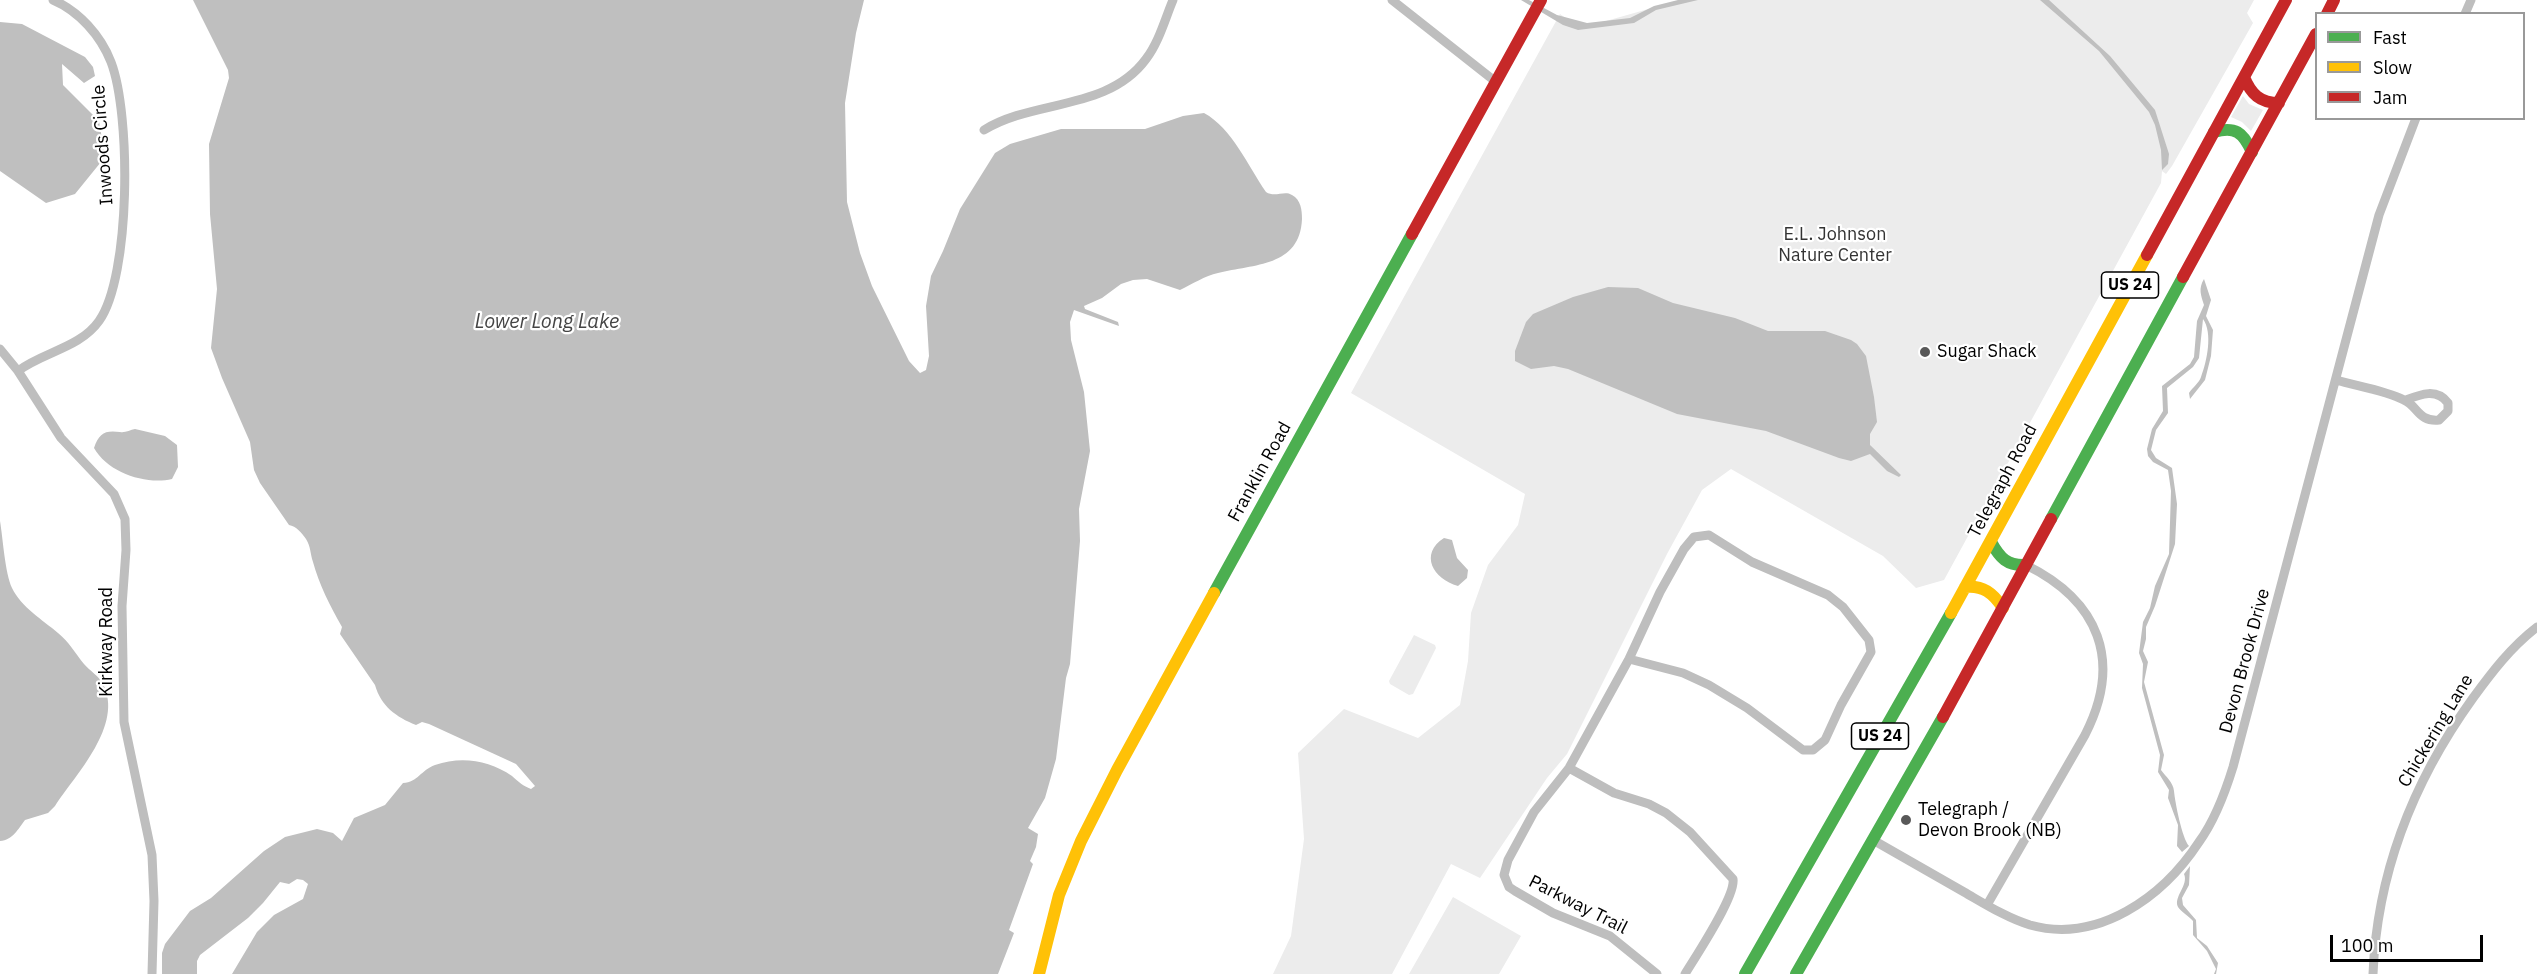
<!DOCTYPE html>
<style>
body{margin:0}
#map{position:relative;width:2537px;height:974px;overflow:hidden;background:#fff;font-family:"IBM Plex Sans",sans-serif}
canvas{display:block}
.legend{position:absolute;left:2315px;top:12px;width:210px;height:108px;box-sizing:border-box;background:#fff;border:2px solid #999;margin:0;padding:8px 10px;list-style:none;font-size:18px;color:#000}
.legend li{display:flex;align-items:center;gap:12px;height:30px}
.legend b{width:30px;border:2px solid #999}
.scale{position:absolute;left:2330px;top:935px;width:153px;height:27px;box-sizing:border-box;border:3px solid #000;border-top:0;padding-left:8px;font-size:18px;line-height:21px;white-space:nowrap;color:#000;-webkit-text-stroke:4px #fff;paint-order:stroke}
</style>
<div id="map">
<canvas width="2537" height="974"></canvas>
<ul class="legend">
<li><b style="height:8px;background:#4caf50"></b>Fast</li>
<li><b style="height:8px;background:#ffc107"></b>Slow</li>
<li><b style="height:8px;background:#c62828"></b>Jam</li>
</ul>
<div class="scale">100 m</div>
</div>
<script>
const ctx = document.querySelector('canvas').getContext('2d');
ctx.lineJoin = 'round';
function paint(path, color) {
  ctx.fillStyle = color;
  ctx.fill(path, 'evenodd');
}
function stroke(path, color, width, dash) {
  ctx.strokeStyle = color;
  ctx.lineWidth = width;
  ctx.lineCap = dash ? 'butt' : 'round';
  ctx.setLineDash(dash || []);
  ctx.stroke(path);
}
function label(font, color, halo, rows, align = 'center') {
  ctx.font = font + ' "IBM Plex Sans",sans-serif';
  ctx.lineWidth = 4.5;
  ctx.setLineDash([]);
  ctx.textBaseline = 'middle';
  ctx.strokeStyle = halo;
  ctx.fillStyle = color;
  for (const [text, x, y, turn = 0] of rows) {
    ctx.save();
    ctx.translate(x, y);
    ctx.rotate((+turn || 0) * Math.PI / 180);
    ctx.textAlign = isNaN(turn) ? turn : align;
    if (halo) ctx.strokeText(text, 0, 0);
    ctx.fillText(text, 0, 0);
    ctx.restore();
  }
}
paint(new Path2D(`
 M 1680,0 L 2254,0 L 2247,13 L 2253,23 L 2172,166 L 2166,174 L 2162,171 L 2161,183 L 1944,580 L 1916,588 L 1883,556 L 1731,469 L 1702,490 L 1667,554 L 1567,754 L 1547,778 L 1480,878 L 1451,864 L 1392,974 L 1273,974 L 1291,936 L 1304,839 L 1298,753 L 1344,709 L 1418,738 L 1460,705 L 1468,661 L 1471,613 L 1488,565 L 1518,525 L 1525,494 L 1351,393 L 1560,14 L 1574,24 L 1599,23 Z
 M 2243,96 L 2249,104 L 2263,110 L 2251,131 L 2242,122 L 2231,117 Z
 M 1414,635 L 1435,645 L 1436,648 L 1413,694 L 1409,695 L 1390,684 L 1389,681 Z
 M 1453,897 L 1521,936 L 1499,974 L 1409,974 Z`), '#ececec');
paint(new Path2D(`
 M 193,0 L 864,0 L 856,33 L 845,103 L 847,202 L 860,253 L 872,286 L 909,361 L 920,373 L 926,370 L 929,356 L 926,306 L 931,276 L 943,251 L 960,209 L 995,153 L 1010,144 L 1061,129 L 1145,129 L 1183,116 L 1204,113 C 1232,128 1248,166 1266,192 C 1275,198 1284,190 1292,195 C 1301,200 1302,210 1302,219 C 1300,267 1254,264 1218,273 C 1205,276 1192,284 1180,290 L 1147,279 L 1133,280 L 1121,284 L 1102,298 L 1084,306 L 1085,309 L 1118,322 L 1119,326 L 1074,310 L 1070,322 L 1071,340 L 1084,392 L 1090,451 L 1079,509 L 1080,541 L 1070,664 L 1066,678 L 1056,759 L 1045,798 L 1028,828 L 1038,834 L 1036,847 L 1030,861 L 1033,864 L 1009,930 L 1014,933 L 998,974 L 232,974 L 257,932 L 274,915 L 303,899 L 308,884 L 303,880 L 297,879 L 289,884 L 280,882 L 263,903 L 248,918 L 200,955 L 197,961 L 197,974 L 162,974 L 162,953 L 165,944 L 190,911 L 211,898 L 264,851 L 285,837 L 317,829 L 333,833 L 342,841 L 354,818 L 385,805 L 403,783 C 418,782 421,770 435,765 C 461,756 489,760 512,776 C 519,782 523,786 531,789 L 535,786 L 516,764 L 429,724 L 422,722 L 416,725 C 396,717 381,706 375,685 L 340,634 L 342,627 C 330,606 319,584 313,562 C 310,553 311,547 306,539 C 302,533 296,526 289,525 L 260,483 L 254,470 L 250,442 L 222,378 L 211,348 L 217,289 L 210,214 L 209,144 L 229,78 L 228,70 Z
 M 1521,0 L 1529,0 L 1557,15 L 1587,23 L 1630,18 L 1654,6 L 1678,0 L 1698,0 L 1656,10 L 1634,23 L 1578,30 L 1563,25 Z
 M 2040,0 L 2049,0 L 2110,56 L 2155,110 L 2169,154 L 2168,164 L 2162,170 L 2161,150 L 2155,125 L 2149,112 L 2099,51 Z
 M 0,22 L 22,24 L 85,57 L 93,67 L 95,76 L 84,83 L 62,64 L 63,85 L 99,121 L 105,157 L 75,194 L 46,203 L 0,171 Z
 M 2204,279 L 2211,300 L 2206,316 L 2213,330 L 2211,356 L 2205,380 L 2190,399 L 2189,393 C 2193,387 2199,383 2201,377 C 2207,361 2213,333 2203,319 L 2199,358 L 2193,367 L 2167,388 L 2168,413 L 2156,430 L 2151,450 L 2156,458 L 2172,468 L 2177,504 L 2175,544 L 2155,606 L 2146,627 L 2146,639 L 2143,651 L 2148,662 L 2144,682 L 2164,755 L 2161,770 C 2166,777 2173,782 2174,791 C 2175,802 2182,838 2189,846 L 2182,852 L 2177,846 L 2178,825 L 2168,798 L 2169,790 L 2158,772 L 2160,755 L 2142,688 L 2143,664 L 2139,653 L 2143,622 L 2150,608 L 2155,586 L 2169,554 L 2171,491 L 2168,470 L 2153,462 L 2148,456 L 2147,449 L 2152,429 L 2163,411 L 2162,386 L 2190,364 L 2194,357 L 2197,321 L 2204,305 C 2201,295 2198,289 2204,279 Z
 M 1608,287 L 1638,288 L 1673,303 L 1735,318 L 1768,331 L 1825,331 L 1851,340 L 1857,344 L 1866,356 L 1874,397 L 1877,422 L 1870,434 L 1870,445 L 1901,475 L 1899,477 L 1887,471 L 1870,454 L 1851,461 L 1839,458 L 1766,431 L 1677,414 L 1568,369 L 1554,366 L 1531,369 L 1515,361 L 1515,351 L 1526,322 L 1533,314 L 1573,297 Z
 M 135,429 L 165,436 L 177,445 L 178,467 L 172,479 C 146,485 108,473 94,448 C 99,433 105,430 120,432 C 125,433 130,430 135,429 Z
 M 0,521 C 3,539 5,573 12,588 C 21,607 43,620 58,633 C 69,642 75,653 84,664 C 90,671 99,676 103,684 C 124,725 76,774 55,806 L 48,813 L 25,820 C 18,829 13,840 0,841 Z
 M 1444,538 L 1452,540 L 1457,558 L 1468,570 L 1467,578 L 1458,586 C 1433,579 1419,554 1444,538 Z
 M 2190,866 L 2189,885 L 2182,898 L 2183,905 L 2196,920 L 2197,938 L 2207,946 L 2218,963 L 2216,974 L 2214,974 L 2216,969 L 2207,951 L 2193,935 L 2193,921 C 2189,916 2181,912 2178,907 C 2173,897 2189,885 2184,874 Z`), '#bfbfbf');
stroke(new Path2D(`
 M 1392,0 L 1496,82
 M 2465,14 L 2471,0
 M 984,130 C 1034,99 1108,111 1146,59 C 1159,42 1165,19 1173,0
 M 0,349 L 18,371 L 61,438 L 114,494 L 125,519 L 126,550 L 122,606 L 124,722 L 152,855 L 154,901 L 152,974
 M 18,371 C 43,352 80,348 99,321 C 131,276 131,114 111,62 C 101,36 79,11 53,0
 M 2336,380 C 2356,386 2385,390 2404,400 C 2418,406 2418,422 2439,420 L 2448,411 L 2448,403 C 2437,388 2421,394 2406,400
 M 1629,659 L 1683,673 L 1709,685 L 1747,708 L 1803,750 L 1813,750 L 1825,740 L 1841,705 L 1871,652 L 1869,640 L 1843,607 L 1828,595 L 1752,562 L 1709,535 L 1694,537 L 1684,549 L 1660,592 L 1629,659 L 1569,768 L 1534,812 L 1508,860 L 1504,875 L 1509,887 L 1515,891 L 1553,913 L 1610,936 L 1657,974
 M 1569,768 L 1614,793 L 1649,804 L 1666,813 L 1690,832 L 1733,879 C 1736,896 1696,956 1685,974
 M 1873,840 C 1903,857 1934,875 1964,892 C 1985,904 2007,918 2030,925 C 2098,944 2163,897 2199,842 C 2215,820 2225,793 2233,767 L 2379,215 L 2416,118
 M 1987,905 L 2085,735 C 2123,661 2099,601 2026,565
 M 2373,974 C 2377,873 2414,780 2473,698 C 2492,672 2511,647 2537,627`), '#bebebe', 9);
stroke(new Path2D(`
 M 2214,132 C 2235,126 2243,132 2252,152
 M 2051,519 L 2183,277
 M 1991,542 C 2000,558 2007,566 2026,565
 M 1214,593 L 1412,234
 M 1745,974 L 1951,613
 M 1796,974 L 1943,717`), '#4caf50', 12);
stroke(new Path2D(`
 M 1965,587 C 1983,585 1993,593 2003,608
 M 1951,613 L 2147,255
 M 1039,974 L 1059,895 L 1081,841 L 1117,770 L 1214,593`), '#ffc107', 12);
stroke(new Path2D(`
 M 2327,14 L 2334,0
 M 2244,77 C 2251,94 2260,103 2279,103
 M 1412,234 L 1541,0
 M 2147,255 L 2286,0
 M 2183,277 L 2316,34
 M 1943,717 L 2051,519`), '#c62828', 12);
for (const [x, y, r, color] of [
 [1925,352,6,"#595959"],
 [1906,820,6,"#595959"]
]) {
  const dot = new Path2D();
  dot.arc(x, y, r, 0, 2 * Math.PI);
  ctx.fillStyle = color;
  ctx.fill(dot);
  stroke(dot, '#fff', 2);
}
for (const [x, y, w] of [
 [2130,285,57],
 [1880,736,57]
]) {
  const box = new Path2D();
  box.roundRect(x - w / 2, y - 13, w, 26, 4.5);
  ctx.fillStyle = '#fff';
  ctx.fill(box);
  stroke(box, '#000', 1.5);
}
label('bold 16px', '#000', null, [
 ["US 24",2130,285],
 ["US 24",1880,736]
]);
label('18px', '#000', '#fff', [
 ["Inwoods Circle",103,145,-94],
 ["Franklin Road",1260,472,-61],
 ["Telegraph Road",2003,481,-62],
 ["Kirkway Road",107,642,-90],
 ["Devon Brook Drive",2245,661,-75],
 ["Chickering Lane",2436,731,-59],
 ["Parkway Trail",1578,905,27]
]);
label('18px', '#333', '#fff', [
 ["E.L. Johnson",1835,235],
 ["Nature Center",1835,256]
]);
label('18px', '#000', '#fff', [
 ["Sugar Shack",1937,352],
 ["Telegraph /",1918,810],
 ["Devon Brook (NB)",1918,831]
], 'left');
label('italic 20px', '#444', '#fff', [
 ["Lower Long Lake",547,322]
]);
</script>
